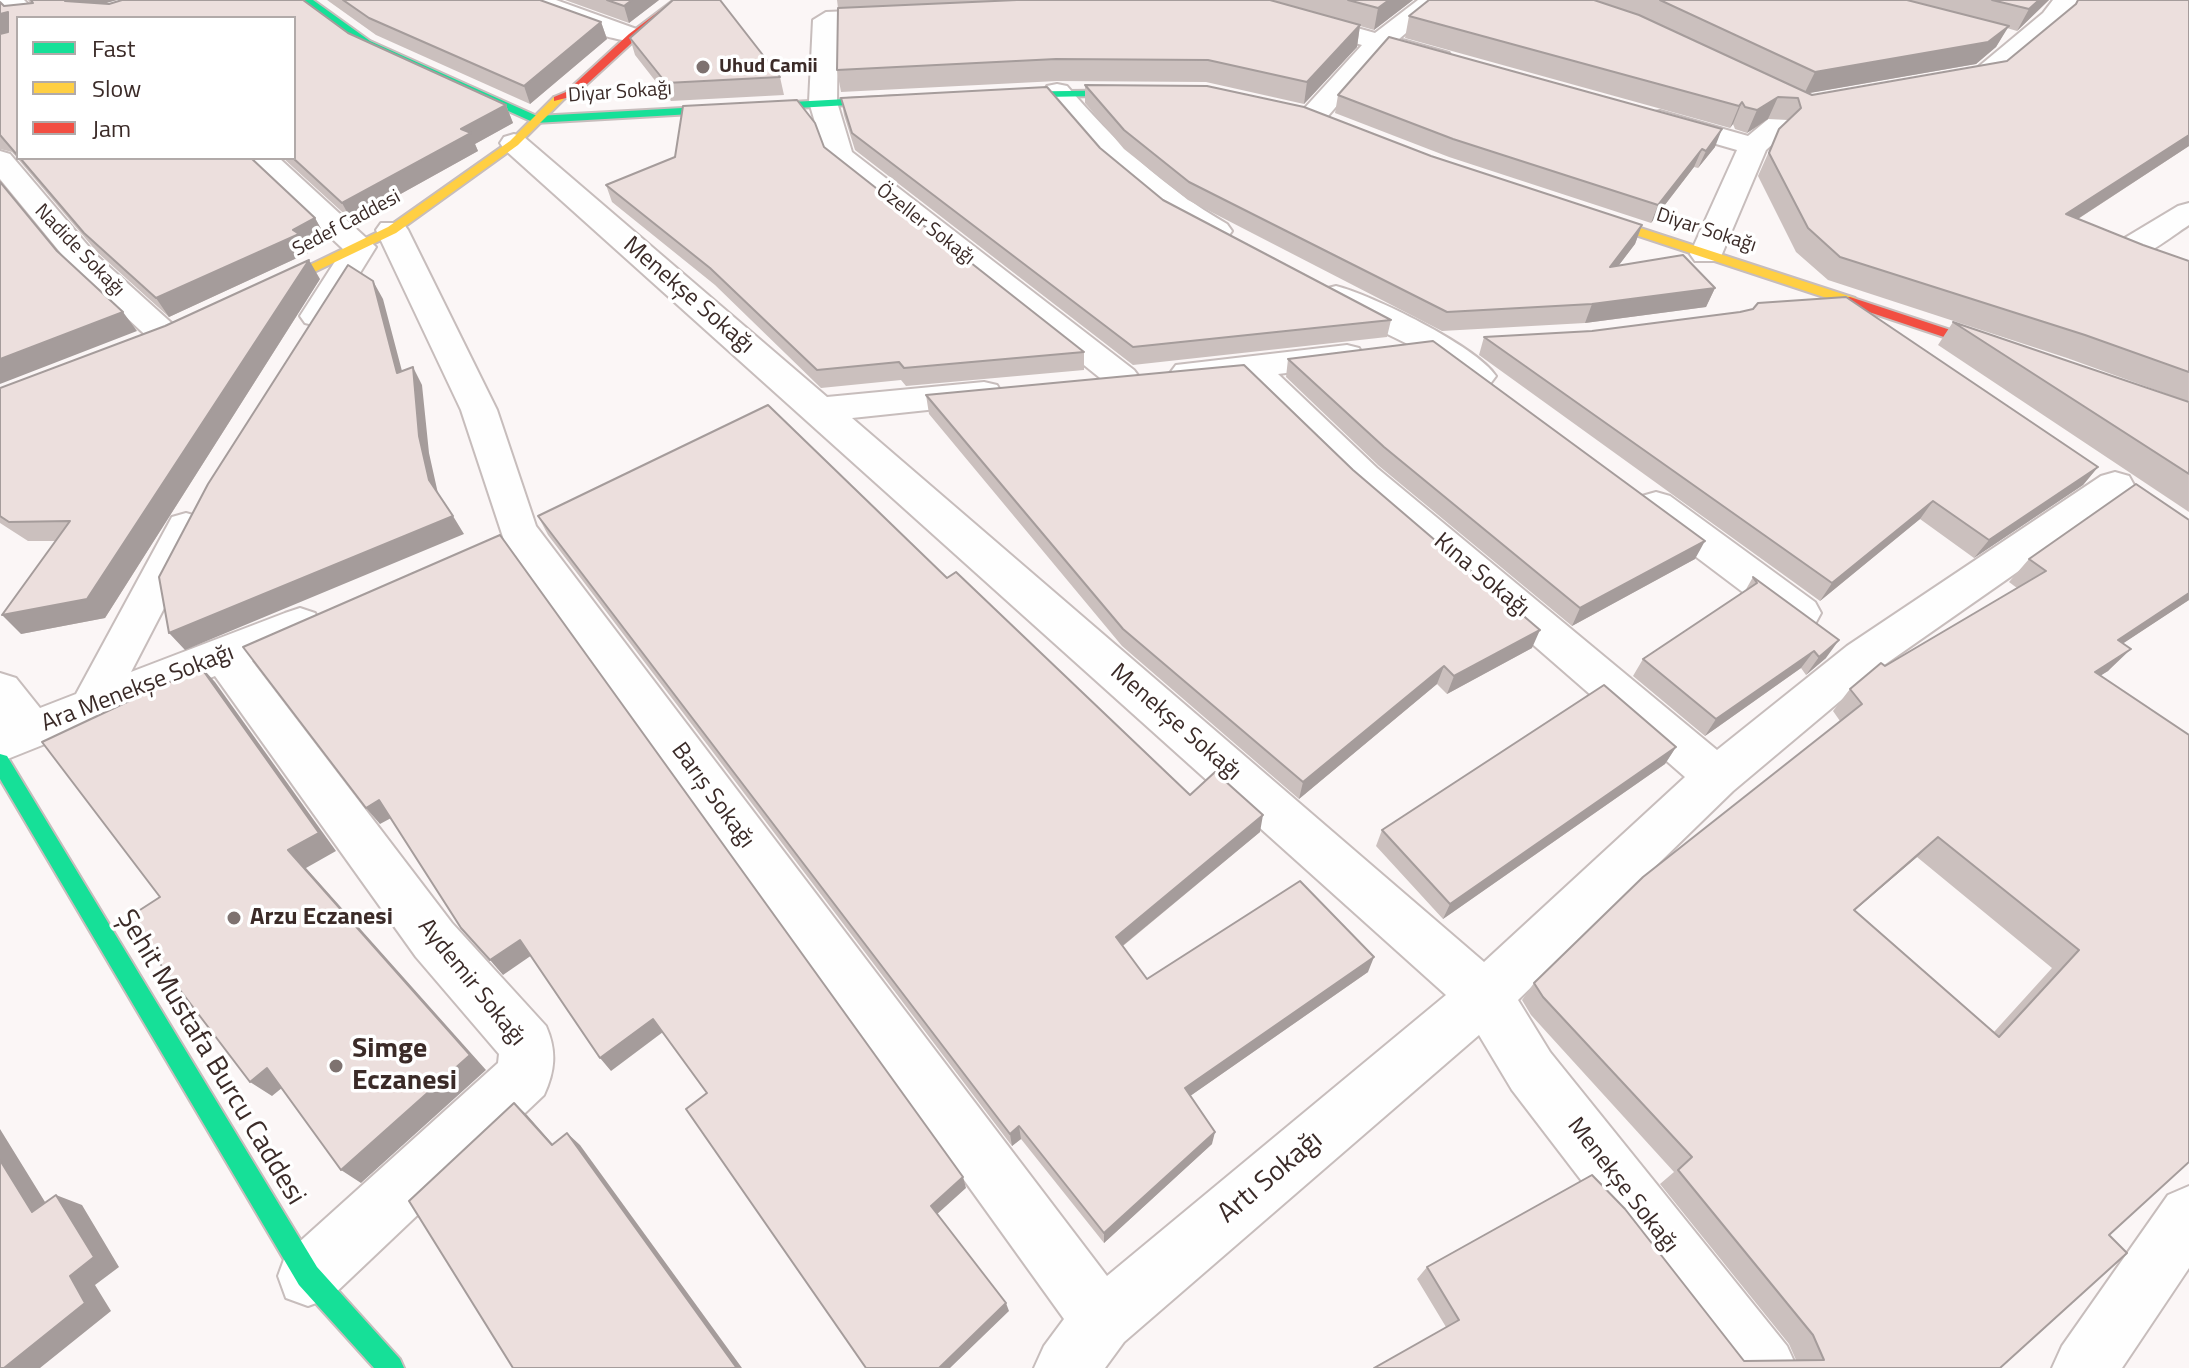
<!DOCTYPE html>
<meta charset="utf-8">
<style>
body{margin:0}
#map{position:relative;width:2189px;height:1368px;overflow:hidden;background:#fbf6f6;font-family:"Titillium Web",sans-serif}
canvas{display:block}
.legend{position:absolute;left:16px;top:16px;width:280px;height:144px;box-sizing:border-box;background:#fff;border:2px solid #b1aaa9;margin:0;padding:10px 14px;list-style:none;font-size:24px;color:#3b2b28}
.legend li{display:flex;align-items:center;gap:16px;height:40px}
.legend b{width:40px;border:2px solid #b1aaa9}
</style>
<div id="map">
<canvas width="2189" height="1368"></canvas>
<ul class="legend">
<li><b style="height:10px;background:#16e098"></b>Fast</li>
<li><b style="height:10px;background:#ffcf43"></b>Slow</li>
<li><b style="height:10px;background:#f24e42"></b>Jam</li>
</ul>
</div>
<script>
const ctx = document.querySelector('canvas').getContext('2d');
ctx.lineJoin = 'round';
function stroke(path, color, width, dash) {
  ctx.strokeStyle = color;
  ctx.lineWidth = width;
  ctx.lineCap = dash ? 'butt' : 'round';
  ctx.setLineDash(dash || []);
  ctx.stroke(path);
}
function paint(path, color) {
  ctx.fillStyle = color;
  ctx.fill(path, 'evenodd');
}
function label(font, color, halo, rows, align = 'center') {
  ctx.font = font + ' "Titillium Web",sans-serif';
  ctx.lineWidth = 7;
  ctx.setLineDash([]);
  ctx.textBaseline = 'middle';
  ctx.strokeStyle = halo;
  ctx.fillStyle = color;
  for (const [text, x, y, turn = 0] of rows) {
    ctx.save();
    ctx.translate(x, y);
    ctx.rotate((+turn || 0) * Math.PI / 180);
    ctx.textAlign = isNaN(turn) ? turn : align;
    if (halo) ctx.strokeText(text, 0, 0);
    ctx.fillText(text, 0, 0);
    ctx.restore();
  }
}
const street = new Path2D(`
 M 0,0 L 24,0 L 42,18 L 18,18 L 18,21 L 0,5 Z
 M 525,0 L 556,0 L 642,31 L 646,36 L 642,41 C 623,46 536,16 525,0 Z
 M 1218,0 L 1257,0 L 1375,33 L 1418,0 L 1445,0 L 1399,39 L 1449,53 L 1453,59 L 1440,67 L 1384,51 L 1322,123 L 1302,123 L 1298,117 L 1302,111 L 1362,45 L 1221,5 Z
 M 2053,0 L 2078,0 C 2051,40 1985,101 1932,88 L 1929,82 L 1932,76 L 1977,68 L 2043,13 Z
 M 897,9 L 910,17 L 906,22 L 838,27 L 837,102 L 852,152 L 1134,370 L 1140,378 L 1134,386 L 1122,389 L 1110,386 L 825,156 L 809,102 L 813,20 L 826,12 Z
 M 1057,84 L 1067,86 C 1114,141 1164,188 1227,224 L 1232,231 L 1227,238 C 1180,249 1069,130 1043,92 L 1047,86 Z
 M 1801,98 L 1811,100 L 1815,106 L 1766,150 L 1722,254 L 1717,261 L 1695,261 L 1690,254 L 1737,150 L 1650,125 L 1646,119 L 1650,113 L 1660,111 L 1748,136 L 1791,100 Z
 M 514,134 L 524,137 L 827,397 L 984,382 L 997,385 L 1002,393 L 997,401 L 984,404 L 852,418 L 1484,962 L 1685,777 L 1351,486 L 1241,378 L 1188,384 L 1176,381 L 1170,373 L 1176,365 L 1347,345 L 1359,348 L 1364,356 L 1359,364 L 1278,374 L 1377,468 L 1717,750 L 1847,646 L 2101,476 L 2115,472 L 2129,476 L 2134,485 L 2129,494 L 1877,670 L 1733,791 L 1518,1000 L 1550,1052 L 1787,1346 L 1797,1368 L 1725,1368 L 1512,1090 L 1479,1035 L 1124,1342 L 1105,1368 L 1034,1368 L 1044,1346 L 1064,1319 L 504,540 L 461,410 L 376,230 L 381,223 L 403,223 L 408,230 L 497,410 L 536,526 L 1107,1276 L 1446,995 L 504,149 L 500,143 L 504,137 Z
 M 0,151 L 10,154 L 95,254 L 177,328 L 182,335 L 177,342 L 165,345 L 153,342 L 73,268 L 0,179 Z
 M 247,158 L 279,158 L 376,247 L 329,323 L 317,326 L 305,323 L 300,316 L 343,249 Z
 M 2189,203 L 2189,225 C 2167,239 2139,265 2113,259 L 2108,252 L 2113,245 L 2178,206 Z
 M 1336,286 C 1372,295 1476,346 1496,376 L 1490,384 L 1478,387 L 1466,384 L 1424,352 L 1324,303 L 1320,296 L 1324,289 Z
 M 1656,492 L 1670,496 L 1815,602 L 1821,613 L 1815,624 L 1800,629 L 1785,624 L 1642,516 L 1637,506 L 1642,496 Z
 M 186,513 L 200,517 L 206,527 L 131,672 L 285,613 L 300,608 L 315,613 L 321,624 L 315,635 L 252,661 L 452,923 L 546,1026 C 557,1051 555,1071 544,1095 L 330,1298 L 308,1306 L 286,1298 L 278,1276 L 286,1254 L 498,1063 L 499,1054 L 416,957 L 215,676 L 0,762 L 0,673 L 16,678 L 40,708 L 76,694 L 172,517 Z
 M 2189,1186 L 2189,1268 L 2122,1368 L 2052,1368 L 2062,1346 L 2168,1195 Z`);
const fast = new Path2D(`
 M 301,0 L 313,0 L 370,41 L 537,116 L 901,96 L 907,99 L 901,102 L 535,123 L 362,45 Z
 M 1145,90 L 1149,91 L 1149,95 L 993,98 L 987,95 L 993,92 Z
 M 0,754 L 7,756 L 317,1267 L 400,1359 L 404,1368 L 374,1368 L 299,1285 L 0,779 Z`);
const slow = new Path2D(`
 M 554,97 L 564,99 L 518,145 L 396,233 L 266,295 L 261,296 L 254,292 L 388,227 L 510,141 Z
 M 1582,209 L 1855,298 L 1857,301 L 1850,305 L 1845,304 L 1578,216 L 1576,213 Z`);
const jam = new Path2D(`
 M 674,0 L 685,0 L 637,38 L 574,96 L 554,101 L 554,97 L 566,92 L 629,34 Z
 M 1850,297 L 2008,349 L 2010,352 L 2003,356 L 1998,355 L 1845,304 L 1845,298 Z`);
stroke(street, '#c7bdbc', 4);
stroke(fast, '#c7bdbc', 4);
stroke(slow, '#c7bdbc', 4);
stroke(jam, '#c7bdbc', 4);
paint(street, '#fefefe');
paint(fast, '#16e098');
paint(slow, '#ffcf43');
paint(jam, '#f24e42');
paint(new Path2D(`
 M 28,0 L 117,0 L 105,3 L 109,4 L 122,0 L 303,0 L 348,33 L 506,105 L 513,123 L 475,144 L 478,151 L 352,221 L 283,158 L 294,158 L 294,18 L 18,18 L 18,158 L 251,158 L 315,218 L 325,236 L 306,246 L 310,252 L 169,317 L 97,252 L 12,152 L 0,149 L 0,2 L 4,6 L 30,3 Z
 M 327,0 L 540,0 L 601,22 L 607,39 L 530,104 L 376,35 Z
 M 565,0 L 659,0 L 629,23 Z
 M 837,0 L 1413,0 L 1374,30 L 1360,26 L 1357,47 L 1304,104 L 1206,82 L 1057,81 L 841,92 L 837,70 L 838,8 Z
 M 1429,0 L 2049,0 L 2017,31 L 2007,28 L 1996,47 L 1976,64 L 1809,93 L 1812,95 L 2189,146 L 2078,219 L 2143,245 L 2189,261 L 2189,402 L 2067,358 L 1828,280 L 1796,252 L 1758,176 L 1779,129 L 1788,120 L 1768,119 L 1747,133 L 1735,129 L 1733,124 L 1730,128 L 1405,38 L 1409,16 Z
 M 630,38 L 780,77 L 784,95 L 671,101 L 635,55 Z
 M 1085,85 L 1431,156 L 1642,225 L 1635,244 L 1619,265 L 1715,288 L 1706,307 L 1585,323 L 1442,331 L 1188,200 L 1124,149 L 1085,103 Z
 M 1338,95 L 1715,147 L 1698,168 L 1694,167 L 1651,223 L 1449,157 L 1335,113 Z
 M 841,98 L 1100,148 L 1163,200 L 1391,320 L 1387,337 L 1133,365 L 855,150 L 844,115 Z
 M 824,147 L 1084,352 L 1084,370 L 906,386 L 901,380 L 821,388 L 715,285 L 612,202 L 606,185 Z
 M 320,279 L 105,618 L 21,634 L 56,541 L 28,541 L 0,523 L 0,388 Z
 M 1953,322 L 2189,402 L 2189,512 L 1938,345 Z
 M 1484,337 L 2098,467 L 2083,485 L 1974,558 L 1920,519 L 1820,601 L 1479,355 Z
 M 1288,359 L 1695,559 L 1572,626 L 1379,466 L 1286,377 Z
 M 926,395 L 1532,648 L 1447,694 L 1437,684 L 1299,799 L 1122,646 L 929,414 Z
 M 538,516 L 947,578 L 1190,795 L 1260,832 L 1123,946 L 1147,979 L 1368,972 L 1190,1096 L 1212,1144 L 1104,1243 L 1021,1139 L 1012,1146 L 548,535 Z
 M 2189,520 L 2189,600 L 2123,643 L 2108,671 L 2100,675 L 2109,1235 L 2000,1368 L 1374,1368 L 1446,1327 L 1417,1279 L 1427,1267 L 1744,1361 L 1796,1360 L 1789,1344 L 1660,1184 L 1674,1172 L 1531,1015 L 1522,1000 L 1534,983 L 1840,721 L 1833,711 L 1850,689 L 1885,666 L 2017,588 L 2009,582 L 2029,559 ZM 1917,857 L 2052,968 L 1994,1032 L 1855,910 Z
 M 1753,577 L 1826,658 L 1806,675 L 1801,668 L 1705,736 L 1633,676 L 1643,659 L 1745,591 Z
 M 1676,747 L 1665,764 L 1443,919 L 1376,846 L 1382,830 Z`), '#cbc0be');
paint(new Path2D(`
 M 66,0 L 117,0 L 82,10 L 76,18 Z
 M 632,0 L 659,0 L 629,23 L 624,6 Z
 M 1389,0 L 1413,0 L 1374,30 L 1378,8 Z
 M 2039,0 L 2049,0 L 2017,31 L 2029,9 Z
 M 8,12 L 18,30 L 0,35 L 0,14 Z
 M 601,22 L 607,39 L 530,104 L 524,86 Z
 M 1360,25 L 1357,47 L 1304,104 L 1307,82 Z
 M 2009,26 L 1996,47 L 1976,64 L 1804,94 L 1815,72 Z
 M 1778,97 L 1768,119 L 1747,133 L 1757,110 Z
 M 1742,102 L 1733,124 L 1730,128 L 1739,106 Z
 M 506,105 L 513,123 L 475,144 L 478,151 L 352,221 L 342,203 L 461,129 Z
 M 1722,129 L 1715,147 L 1698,168 L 1706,151 Z
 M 2189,135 L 2189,146 L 2050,237 L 2066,214 Z
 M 1702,149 L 1694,167 L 1651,223 L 1658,205 Z
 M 315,218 L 325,236 L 306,246 L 310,252 L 169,317 L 156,298 Z
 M 1642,225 L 1635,244 L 1603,286 L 1610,267 Z
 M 309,260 L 320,279 L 105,618 L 21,634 L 2,615 Z
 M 373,281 L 383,299 L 407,390 L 397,373 Z
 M 1715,288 L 1706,307 L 1585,323 L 1592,304 Z
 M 123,312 L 137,331 L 0,384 L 0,359 Z
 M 413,367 L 422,385 L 429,453 L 439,498 L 429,480 L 419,436 Z
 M 2098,467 L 2083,485 L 1974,558 L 1989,540 Z
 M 1933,501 L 1920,519 L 1820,601 L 1832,583 Z
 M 453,516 L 464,534 L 185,650 L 169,633 Z
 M 1705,541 L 1695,559 L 1572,626 L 1580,608 Z
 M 2189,593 L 2189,600 L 2095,662 L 2118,640 Z
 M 1540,630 L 1532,648 L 1447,694 L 1454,676 Z
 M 1839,640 L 1826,658 L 1806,675 L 1819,657 Z
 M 2131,649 L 2108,671 L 2072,694 L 2095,672 Z
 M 1814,651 L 1801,668 L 1705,736 L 1716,719 Z
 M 197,662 L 215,682 L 336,851 L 306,868 L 486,1070 L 361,1183 L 341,1170 Z
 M 1444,666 L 1437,684 L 1299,799 L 1303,782 Z
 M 1676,747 L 1665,764 L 1443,919 L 1450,904 Z
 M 379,800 L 393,817 L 380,824 L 366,808 Z
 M 1263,815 L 1260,832 L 1115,952 L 1116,937 Z
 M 1938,837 L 1917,857 L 1833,929 L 1854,910 Z
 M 520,940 L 532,955 L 503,975 L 490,960 Z
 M 1374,957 L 1368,972 L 1183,1101 L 1185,1088 Z
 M 653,1019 L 663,1032 L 611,1071 L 600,1058 Z
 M 267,1068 L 288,1083 L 272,1096 L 250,1082 Z
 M 514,1103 L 527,1115 L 564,1157 L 552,1145 Z
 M 1019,1126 L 1021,1139 L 1012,1146 L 1010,1134 Z
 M 0,1129 L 58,1223 L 32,1212 L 0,1160 Z
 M 1215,1132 L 1212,1144 L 1104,1243 L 1104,1233 Z
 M 567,1133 L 580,1145 L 742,1368 L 735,1368 Z
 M 963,1177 L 966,1188 L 935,1216 L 931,1206 Z
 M 56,1195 L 82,1205 L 119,1267 L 95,1285 L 111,1311 L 40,1368 L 4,1368 Z
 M 1006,1303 L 1009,1311 L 950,1368 L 939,1368 Z`), '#a59c9b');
const building = new Path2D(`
 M 31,0 L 66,0 L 65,1 L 109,4 L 122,0 L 303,0 L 348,33 L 506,105 L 461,129 L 471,133 L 342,203 L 293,158 L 294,18 L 18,18 L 18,156 L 0,135 L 0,34 L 8,32 L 8,12 L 0,14 L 0,2 L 4,6 L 33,3 Z
 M 343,0 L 540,0 L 601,22 L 524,86 L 369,18 Z
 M 607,0 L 632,0 L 624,6 Z
 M 673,0 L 720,0 L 780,77 L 666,83 L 630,38 Z
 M 1017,0 L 1270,0 L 1360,25 L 1307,82 L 1208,60 L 1056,59 L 837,70 L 838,8 Z
 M 1348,0 L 1389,0 L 1378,8 Z
 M 1429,0 L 1594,0 L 1639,15 L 1812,95 L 2007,61 L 2076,4 L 2078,0 L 2189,0 L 2189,135 L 2066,214 L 2143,245 L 2189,261 L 2189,372 L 2085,335 L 1840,257 L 1808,228 L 1769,153 L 1779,129 L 1801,108 L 1798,98 L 1778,97 L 1757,110 L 1745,107 L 1742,102 L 1739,106 L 1409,16 Z
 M 1660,0 L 1907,0 L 2009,26 L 1988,42 L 1815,72 Z
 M 1992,0 L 2039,0 L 2029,9 Z
 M 1389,37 L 1722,129 L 1706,151 L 1702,149 L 1658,205 L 1453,139 L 1338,95 Z
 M 1085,85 L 1207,86 L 1304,107 L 1431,156 L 1642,225 L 1610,267 L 1683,255 L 1715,288 L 1592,304 L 1447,312 L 1189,182 L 1124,130 Z
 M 1047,87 L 1100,148 L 1163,200 L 1391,320 L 1133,347 L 852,133 L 841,98 Z
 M 797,100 L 815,123 L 824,147 L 1084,352 L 904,368 L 899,362 L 817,370 L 710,268 L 606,185 L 675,157 L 683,106 Z
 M 20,158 L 251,158 L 315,218 L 293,230 L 299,234 L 156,298 L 84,233 Z
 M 0,182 L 57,251 L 123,312 L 0,359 Z
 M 309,260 L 87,599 L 2,615 L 70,521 L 9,522 L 0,516 L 0,388 L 165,326 Z
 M 348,265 L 373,281 L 397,373 L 413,367 L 419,436 L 429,480 L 453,516 L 169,633 L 159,577 L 208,484 Z
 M 1846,297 L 2098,467 L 1989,540 L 1933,501 L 1832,583 L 1484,337 L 1592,331 L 1740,312 L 1753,309 L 1758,303 Z
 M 1953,322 L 2189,402 L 2189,474 Z
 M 1433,341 L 1705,541 L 1580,608 L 1384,447 L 1288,359 Z
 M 1244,365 L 1353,470 L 1540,630 L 1454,676 L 1444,666 L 1303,782 L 1123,629 L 926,395 Z
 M 768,405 L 947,578 L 956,572 L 1190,795 L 1215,772 L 1263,815 L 1116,937 L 1147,979 L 1300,881 L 1374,957 L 1185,1088 L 1215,1132 L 1104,1233 L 1019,1126 L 1010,1134 L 538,516 Z
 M 2136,484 L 2189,520 L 2189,593 L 2118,640 L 2131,649 L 2095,672 L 2189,735 L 2189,1162 L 2109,1235 L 2127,1253 L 2000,1368 L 1374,1368 L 1459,1320 L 1427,1267 L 1592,1175 L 1625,1209 L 1744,1361 L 1824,1360 L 1813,1335 L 1678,1170 L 1692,1157 L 1543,997 L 1534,983 L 1643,877 L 1862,704 L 1850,689 L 1881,663 L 1885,666 L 2046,571 L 2029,559 ZM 1938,837 L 2079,950 L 1999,1037 L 1854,910 Z
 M 500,535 L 963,1177 L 931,1206 L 1006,1303 L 939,1368 L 866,1368 L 686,1109 L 707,1093 L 653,1019 L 600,1058 L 520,940 L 490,960 L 461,928 L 379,800 L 366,808 L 243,647 Z
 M 1753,577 L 1839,640 L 1819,657 L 1814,651 L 1716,719 L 1643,659 L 1757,583 Z
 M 197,662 L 319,833 L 288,850 L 470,1055 L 341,1170 L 267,1068 L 250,1082 L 126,919 L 160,897 L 42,742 L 176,679 L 175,670 Z
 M 1604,685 L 1676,747 L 1450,904 L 1382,830 Z
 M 514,1103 L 552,1145 L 567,1133 L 736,1367 L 735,1368 L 513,1368 L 409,1201 Z
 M 0,1160 L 32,1212 L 56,1195 L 94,1257 L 70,1276 L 85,1303 L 4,1368 L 0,1368 Z`);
paint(building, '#ecdfdd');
stroke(building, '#a59c9b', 2);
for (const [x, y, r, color] of [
 [703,67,8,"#7e7270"],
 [234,918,8,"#7e7270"],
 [336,1066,8,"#7e7270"]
]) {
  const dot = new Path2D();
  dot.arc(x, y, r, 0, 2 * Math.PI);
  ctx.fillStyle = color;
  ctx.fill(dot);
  stroke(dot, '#fff', 3);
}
label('bold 20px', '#3b2b28', '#fff', [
 ["Uhud Camii",719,67]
], 'left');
label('20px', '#3b2b28', '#fff', [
 ["Diyar Sokağı",620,93,-4],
 ["Sedef Caddesi",347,224,-28],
 ["Özeller Sokağı",925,225,38],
 ["Diyar Sokağı",1706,231,18],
 ["Nadide Sokağı",79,251,46]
]);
label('24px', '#3b2b28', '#fff', [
 ["Menekşe Sokağı",688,296,41],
 ["Kına Sokağı",1481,576,40],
 ["Ara Menekşe Sokağı",138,689,-21],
 ["Menekşe Sokağı",1175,723,41],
 ["Barış Sokağı",712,796,54],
 ["Aydemir Sokağı",471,983,51],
 ["Menekşe Sokağı",1622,1186,52]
]);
label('bold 24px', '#3b2b28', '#fff', [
 ["Arzu Eczanesi",250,918]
], 'left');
label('bold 28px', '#3b2b28', '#fff', [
 ["Simge",352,1050],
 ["Eczanesi",352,1082]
], 'left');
label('28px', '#3b2b28', '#fff', [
 ["Şehit Mustafa Burcu Caddesi",210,1058,59],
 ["Artı Sokağı",1271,1178,-40]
]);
</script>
